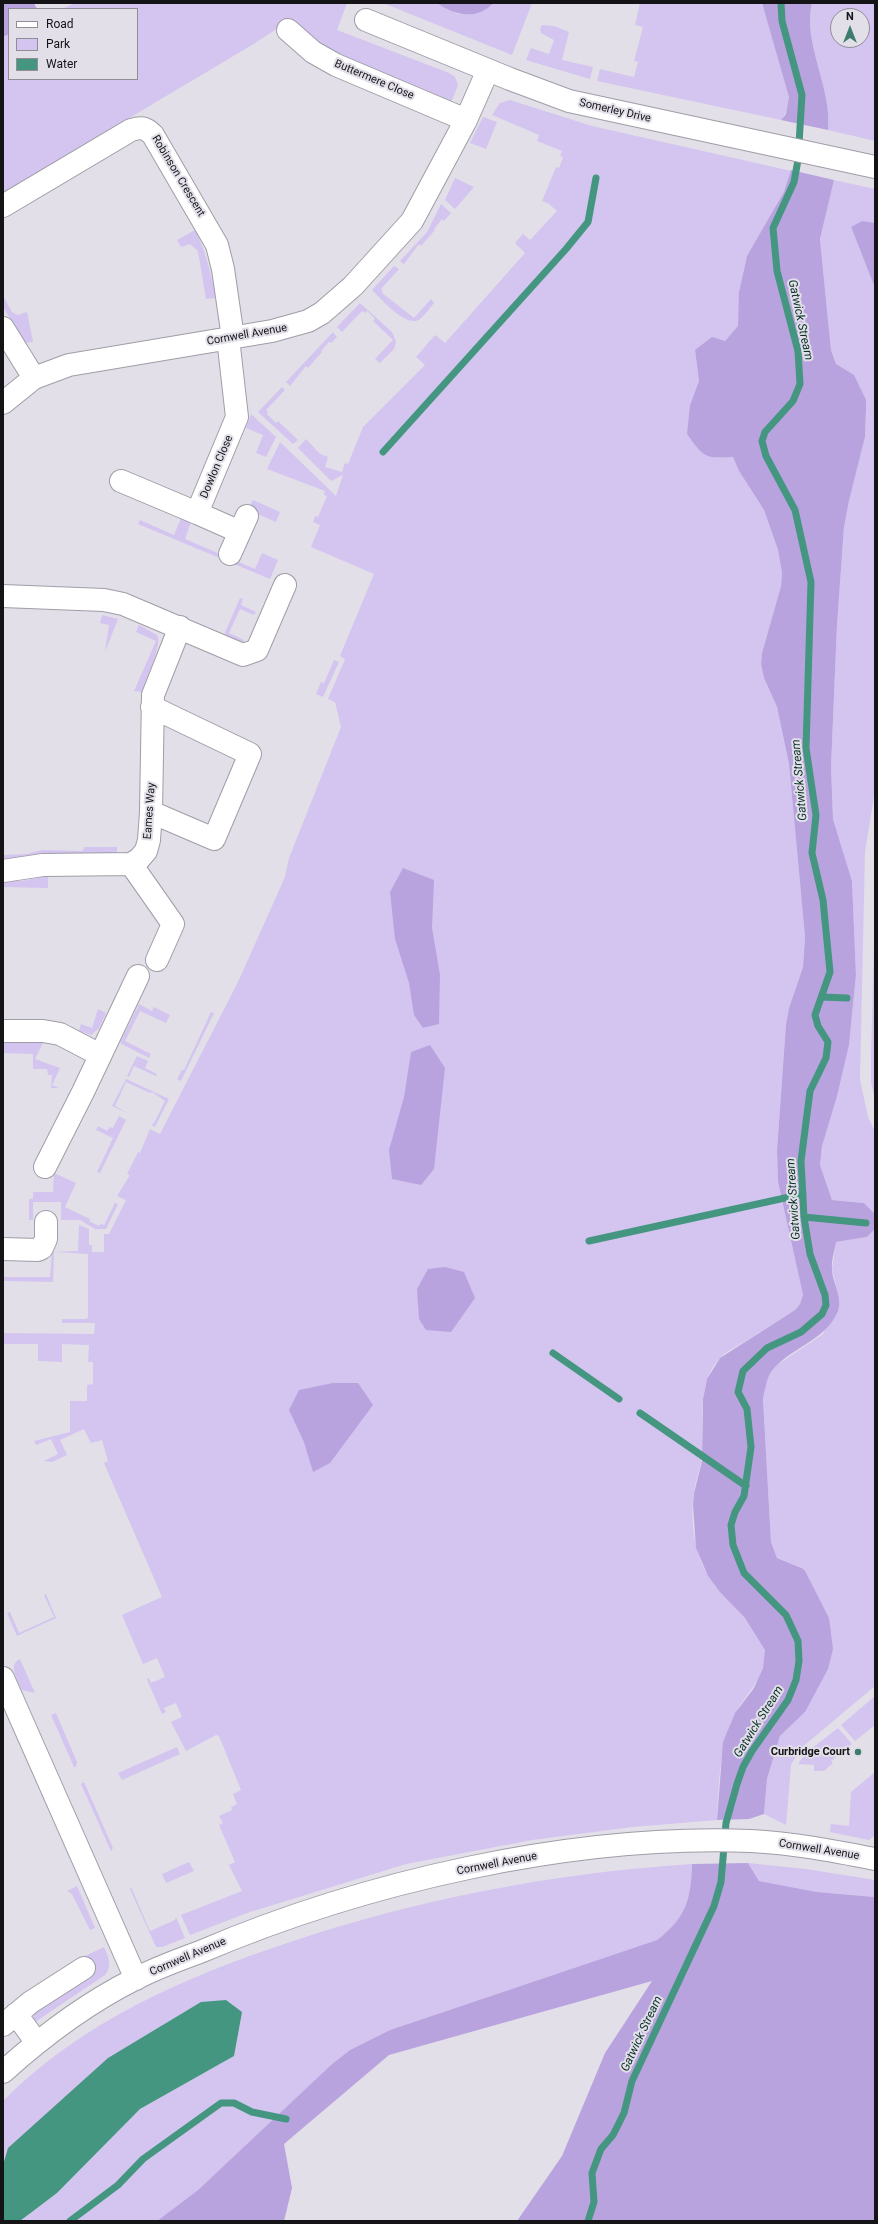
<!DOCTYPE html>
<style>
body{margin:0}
#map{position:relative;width:878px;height:2224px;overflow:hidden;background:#e2dfe9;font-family:Roboto,sans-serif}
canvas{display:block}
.frame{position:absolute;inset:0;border:4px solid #141316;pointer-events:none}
.legend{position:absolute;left:8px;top:8px;width:130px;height:72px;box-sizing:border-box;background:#e2dfe9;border:1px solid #908d95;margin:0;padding:5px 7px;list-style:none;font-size:12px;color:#141316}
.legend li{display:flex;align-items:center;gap:8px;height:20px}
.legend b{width:20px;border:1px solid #908d95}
.north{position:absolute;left:830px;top:8px;width:40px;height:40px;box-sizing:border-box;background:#e2dfe9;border:1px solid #908d95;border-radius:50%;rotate:0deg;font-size:11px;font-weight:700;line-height:16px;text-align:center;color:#141316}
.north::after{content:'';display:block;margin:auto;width:14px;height:18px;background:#3d7d6d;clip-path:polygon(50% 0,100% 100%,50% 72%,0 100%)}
</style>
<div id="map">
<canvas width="878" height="2224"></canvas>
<div class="frame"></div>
<ul class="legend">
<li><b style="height:5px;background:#fff"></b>Road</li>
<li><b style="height:11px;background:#d3c5ef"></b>Park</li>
<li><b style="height:11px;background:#449681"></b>Water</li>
</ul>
<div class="north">N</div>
</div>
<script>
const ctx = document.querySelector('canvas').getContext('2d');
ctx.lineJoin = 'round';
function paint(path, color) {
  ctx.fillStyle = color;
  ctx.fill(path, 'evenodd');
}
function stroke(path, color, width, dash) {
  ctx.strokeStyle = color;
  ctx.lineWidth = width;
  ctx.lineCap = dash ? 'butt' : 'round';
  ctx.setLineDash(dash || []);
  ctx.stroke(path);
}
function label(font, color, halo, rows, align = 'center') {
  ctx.font = font + ' Roboto,sans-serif';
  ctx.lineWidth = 4;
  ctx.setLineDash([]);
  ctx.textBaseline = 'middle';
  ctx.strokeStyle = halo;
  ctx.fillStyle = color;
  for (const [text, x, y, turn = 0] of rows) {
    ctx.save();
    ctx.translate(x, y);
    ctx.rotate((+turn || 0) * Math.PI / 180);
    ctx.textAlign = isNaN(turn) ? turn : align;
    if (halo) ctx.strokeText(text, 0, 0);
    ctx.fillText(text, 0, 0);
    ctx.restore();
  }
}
paint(new Path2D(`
 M 75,3 L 347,3 L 337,30 L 449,73 L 455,77 L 458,85 L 450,105 L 351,63 L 287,22 L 252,45 L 3,193 L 3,37 L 9,34 L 9,79 L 137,79 L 137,9 L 62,9 Z
 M 383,3 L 437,3 L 458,14 L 490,7 L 494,3 L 532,3 L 512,55 Z
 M 640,3 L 762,3 L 788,89 C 790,101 789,110 781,120 L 597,81 L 600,69 L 634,77 L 638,62 L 634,61 L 643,27 L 635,25 Z
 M 812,3 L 875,3 L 875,141 L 828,130 C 833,90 802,42 812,3 ZM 838,16 L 862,16 L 862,40 L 838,40 Z
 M 542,25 L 554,26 L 569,32 L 562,60 L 593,67 L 590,79 L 526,60 L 531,48 L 549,54 L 554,40 L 541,33 L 540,29 Z
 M 510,100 L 592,126 L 796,172 L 792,189 L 747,256 L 739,292 L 739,326 L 725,341 L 695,350 L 699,381 L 690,405 L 717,458 L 733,457 L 739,471 L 764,510 L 778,550 L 782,573 L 781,586 L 762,653 L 761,664 L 764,678 L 777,707 L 789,764 L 805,937 L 803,967 L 789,1008 L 786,1024 L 777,1150 L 778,1182 L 803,1295 L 800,1304 L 795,1310 C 778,1321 761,1331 744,1342 C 736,1347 725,1352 719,1359 C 696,1385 704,1424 702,1455 C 701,1468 695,1480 694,1493 C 690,1519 694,1552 708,1575 C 720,1595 764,1631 765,1652 C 766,1678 746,1693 735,1714 C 719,1747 719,1784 717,1820 L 632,1827 L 532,1840 L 406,1864 L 247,1913 L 190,1935 L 181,1915 L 242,1891 L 229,1865 L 235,1862 L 219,1825 L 223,1823 L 219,1816 L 232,1810 L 231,1807 L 237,1804 L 233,1794 L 241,1790 L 219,1736 L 216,1735 L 186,1751 L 171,1722 L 182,1717 L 176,1703 L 164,1708 L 166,1712 L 162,1714 L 148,1682 L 147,1679 L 149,1678 L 151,1683 L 165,1677 L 157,1658 L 143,1664 L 122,1615 L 162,1597 L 104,1463 L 108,1461 L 102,1440 L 91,1443 L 84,1429 L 60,1440 L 67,1455 L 52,1462 L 44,1461 L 58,1454 L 51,1439 L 36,1445 L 34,1441 L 70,1432 L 70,1401 L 87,1401 L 87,1385 L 93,1384 L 93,1362 L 88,1362 L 89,1345 L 62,1344 L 62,1362 L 38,1361 L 38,1344 L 4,1344 L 3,1360 L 3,1333 L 94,1334 L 95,1323 L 62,1323 L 62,1319 L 86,1319 L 88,1317 L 88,1254 L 54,1252 L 53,1282 L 4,1281 L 4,1277 L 50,1277 L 52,1252 L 78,1251 L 79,1225 L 89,1229 L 89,1245 L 92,1245 L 92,1252 L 104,1252 L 104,1234 L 109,1234 L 126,1200 L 117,1196 L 130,1175 L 127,1174 L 138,1152 L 140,1153 L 150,1129 L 160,1134 L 238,982 L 285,877 L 289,858 L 341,727 L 335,702 L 328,699 L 345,659 L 340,656 L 374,574 L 311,547 L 320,525 L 313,522 L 315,516 L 318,517 L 327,496 L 324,495 L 325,491 L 267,469 L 280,442 L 336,496 L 343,475 L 331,481 L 298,448 L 306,439 L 320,454 L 328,457 L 325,467 L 342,472 L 345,463 L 348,464 L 363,427 L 425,365 L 416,357 L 435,335 L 445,343 L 525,253 L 515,243 L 523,234 L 530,240 L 557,211 L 549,204 L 542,201 L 556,167 L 559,168 L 563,157 L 560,156 L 562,151 L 537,141 L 539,135 L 492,115 L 500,103 Z
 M 483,117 L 497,122 L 486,149 L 470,143 Z
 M 455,178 L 474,187 L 455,209 L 445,200 Z
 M 834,180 L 875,189 L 875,223 L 862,222 L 851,227 L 875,288 L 875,790 L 865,852 L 860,1080 L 868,1117 L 875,1132 L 875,1214 L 864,1203 L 832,1200 L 820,1165 L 822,1146 L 849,1045 L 856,975 L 852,881 L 833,819 L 831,767 L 837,625 L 844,527 L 849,501 L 865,437 L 866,409 L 844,370 L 836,364 L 831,350 L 820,239 Z
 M 441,204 L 451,213 L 444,221 L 442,219 L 434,229 L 435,230 L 421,246 L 419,244 L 404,264 L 400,261 L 427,232 Z
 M 195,230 C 206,252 211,274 216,298 L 206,299 L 198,251 L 190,244 L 181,247 L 177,240 Z
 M 394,266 L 399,269 L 381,289 L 383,291 L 382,293 L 414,318 L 431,299 L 434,303 C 430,308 425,315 420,319 C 407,329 381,299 372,290 Z
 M 3,296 L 12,312 L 18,315 L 27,312 L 33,342 L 25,343 L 3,307 Z
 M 360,303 L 392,332 L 396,342 L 394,349 L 380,363 L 375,359 L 393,340 L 373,321 L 375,319 L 367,311 L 365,313 L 362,311 L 342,332 L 337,327 Z
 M 333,332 L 337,337 L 331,343 L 329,342 L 321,351 L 322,352 L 308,368 L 306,366 L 290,386 L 286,382 Z
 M 282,387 L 285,390 L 266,410 L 268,412 L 267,414 L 276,423 L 278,421 L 298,440 L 293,444 L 258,412 Z
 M 251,414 L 276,437 L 266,457 L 256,453 L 263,435 L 246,428 Z
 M 253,500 L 280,512 L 276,522 L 248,510 Z
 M 181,518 L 191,522 L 185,539 L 255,569 L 262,553 L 278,560 L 270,579 L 138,524 L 140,520 L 174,535 Z
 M 240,598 L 243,599 L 241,605 L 256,612 L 254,615 L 240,609 L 229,633 L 244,640 L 243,643 L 224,635 Z
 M 102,615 L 118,619 L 105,652 L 109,625 L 100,623 Z
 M 139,625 L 157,635 C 163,645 145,678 142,692 L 134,691 L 156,641 L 136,632 Z
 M 334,660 L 339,662 L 323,697 L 316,694 L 321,682 L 324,683 Z
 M 85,847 L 117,847 L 117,854 L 46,853 L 3,860 L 3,855 L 27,854 L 42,850 L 82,851 Z
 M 48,876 L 48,888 L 3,887 L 3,881 L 22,881 Z
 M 875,911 L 875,1100 L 871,1082 L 871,1055 Z
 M 139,1004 L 152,1011 L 154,1007 L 170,1015 L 166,1023 L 140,1011 L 125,1041 L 151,1054 L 149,1058 L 120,1043 Z
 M 98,1009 L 106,1013 L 99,1028 L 91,1035 L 79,1031 L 81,1024 L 92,1028 Z
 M 211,1012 L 214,1013 L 181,1081 L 177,1079 L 182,1070 L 184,1070 Z
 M 3,1042 L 43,1043 L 35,1059 L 60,1068 L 52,1085 L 59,1088 L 51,1088 L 52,1075 L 48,1075 L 47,1069 L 33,1069 L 33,1054 L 3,1053 Z
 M 137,1056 L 148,1061 L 145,1068 L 157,1074 L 156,1076 L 134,1066 L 129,1077 L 127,1076 Z
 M 126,1079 L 169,1099 L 155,1127 L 151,1125 L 154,1123 L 165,1101 L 152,1092 L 150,1093 L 126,1082 L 115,1106 L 129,1114 L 112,1106 Z
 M 119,1116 L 126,1120 L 100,1173 L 97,1172 L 113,1138 L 96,1130 L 98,1126 L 107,1131 L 110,1127 L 113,1128 Z
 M 54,1173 L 76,1183 L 65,1207 L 90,1219 L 89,1221 L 99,1226 L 100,1224 L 104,1225 L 115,1203 L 118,1204 L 106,1229 L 95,1229 L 80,1220 L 61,1220 L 61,1202 L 33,1202 L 33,1220 L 29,1220 L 29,1199 L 33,1199 L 33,1192 L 53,1192 Z
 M 875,1229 L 875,1686 L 800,1749 L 791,1765 L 786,1825 L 764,1814 L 767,1779 L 780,1736 L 805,1712 L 805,1569 L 777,1558 L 771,1542 L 763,1399 L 765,1384 L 770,1373 L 777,1365 L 823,1334 L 838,1295 L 832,1269 L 836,1242 L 867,1237 Z
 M 46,1594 L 56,1618 L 17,1636 L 7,1613 L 10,1612 L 19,1633 L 54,1617 L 44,1595 Z
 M 20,1659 L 35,1693 L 22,1690 C 18,1681 7,1665 20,1659 Z
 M 875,1696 L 875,1725 L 855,1741 L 841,1725 Z
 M 56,1713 L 77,1762 L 76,1767 L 74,1767 L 51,1715 Z
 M 838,1728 L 852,1744 L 831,1761 L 833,1763 L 824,1771 L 814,1771 L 814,1765 L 798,1764 L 807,1752 Z
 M 177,1747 L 180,1754 L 122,1780 L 118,1773 Z
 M 875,1772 L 875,1835 L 869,1840 L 830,1832 L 831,1824 L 849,1826 L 851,1792 Z
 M 84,1782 L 113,1848 L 111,1851 L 81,1784 Z
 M 189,1862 L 194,1871 L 166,1883 L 162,1874 Z
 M 748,1863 L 806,1869 L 875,1880 L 875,1897 L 817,1892 L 759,1881 Z
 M 692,1864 C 691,1899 686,1918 657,1940 L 390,2030 L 350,2050 L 332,2064 L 198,2190 L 157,2221 L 20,2221 L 57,2193 L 140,2109 L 234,2056 L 3,2165 L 3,2101 C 81,2022 183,1978 287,1943 C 418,1899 553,1873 692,1864 Z
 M 77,1886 L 95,1928 L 90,1930 L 72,1894 L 67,1891 Z
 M 131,1887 L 150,1931 L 175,1920 L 176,1917 L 185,1938 L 162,1947 L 156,1947 L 130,1889 Z
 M 104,1947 C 108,1956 113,1966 105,1975 L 32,2024 L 34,2014 L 88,1975 L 81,1958 Z`), '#d3c5ef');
paint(new Path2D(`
 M 3,3 L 34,3 L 37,9 L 9,9 L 9,34 L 3,37 Z
 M 437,3 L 494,3 C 477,20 455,16 437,3 Z
 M 762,3 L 812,3 C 802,42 833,90 828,130 L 781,120 L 786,114 L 789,97 Z
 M 791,170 L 834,180 L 820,239 L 831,350 L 836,364 L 854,375 L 866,400 L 866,409 L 865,437 L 849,501 L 844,527 L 837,625 L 831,767 L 833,819 L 852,881 L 856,975 L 849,1045 L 837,1096 L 822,1146 L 820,1165 L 832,1200 L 864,1203 L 875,1214 L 875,1229 L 867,1237 L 836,1242 C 835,1250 831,1260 832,1269 C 832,1282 843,1297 838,1311 C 825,1342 790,1347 771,1372 C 766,1380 765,1390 763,1399 L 771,1542 L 777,1558 L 804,1569 L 829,1618 L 833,1649 L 828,1669 L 805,1712 L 780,1736 L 767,1779 L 764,1814 L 749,1819 L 717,1820 L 723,1742 L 735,1713 L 754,1688 L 763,1668 L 765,1650 L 745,1618 L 720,1592 L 708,1576 L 696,1548 L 693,1505 L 694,1493 L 702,1461 L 703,1399 L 707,1379 L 720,1358 L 795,1310 L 800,1304 L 803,1295 L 778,1182 L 777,1150 L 786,1024 L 789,1008 L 803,967 L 805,937 L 789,764 L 777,707 L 764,678 L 761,664 L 762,653 L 781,586 L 782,573 L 778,550 L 764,510 L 739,471 L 733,457 C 704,459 704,457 687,434 L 690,405 L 699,381 L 695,350 L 712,337 L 725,341 L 738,326 L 739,292 L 747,256 L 784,192 Z
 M 862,221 L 875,223 L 875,288 L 851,227 Z
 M 403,868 L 434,880 L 432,928 L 440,975 L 439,1024 L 423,1028 L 414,1015 L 409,983 L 395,939 L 390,892 Z
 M 430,1045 L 445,1068 L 434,1169 L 421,1185 L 392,1179 L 389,1150 L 404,1097 L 411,1052 Z
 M 445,1267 L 464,1272 L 475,1298 L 451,1332 L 426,1330 L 419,1319 L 417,1289 L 428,1269 Z
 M 333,1383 L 358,1383 L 373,1405 L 330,1463 L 313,1472 L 304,1442 L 289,1410 L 299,1390 Z
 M 748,1863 L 759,1881 L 817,1892 L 875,1897 L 875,2221 L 517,2221 L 562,2156 L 605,2053 L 652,1981 L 389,2055 L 284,2144 L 292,2188 L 284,2221 L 157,2221 L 198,2190 L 332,2064 L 350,2050 L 390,2030 L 657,1940 C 686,1918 691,1899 692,1864 Z`), '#b9a3df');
paint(new Path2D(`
 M 226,2000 L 242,2012 L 234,2056 L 140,2109 L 57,2193 L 20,2221 L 3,2221 L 3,2165 L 8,2148 L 108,2058 L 201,2002 Z`), '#449681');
stroke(new Path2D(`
 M 383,452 L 566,249 L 588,222 L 596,178
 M 822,997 L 847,998
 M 804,1217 L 866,1223
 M 589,1241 L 803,1194
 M 553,1353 L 619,1399
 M 640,1413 L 746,1486
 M 70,2221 L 118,2185 L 143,2159 L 221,2103 L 234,2103 L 252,2112 L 286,2119
 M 588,2221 L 594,2202 L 592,2173 L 601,2149 L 613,2135 L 624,2113 L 632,2081 L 714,1906 L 721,1882 L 726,1823 L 737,1784 L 743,1767 L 752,1751 L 788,1700 L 796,1680 L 799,1661 L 798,1641 L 786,1615 L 744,1573 L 733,1545 L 731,1525 L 735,1512 L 744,1496 L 751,1447 L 747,1409 L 738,1392 L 743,1371 L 767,1348 L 801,1332 L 822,1314 L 826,1305 L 825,1295 L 810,1254 L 804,1217 L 801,1161 L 810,1091 L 826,1058 L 828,1042 L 818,1026 L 815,1015 L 830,972 L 823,900 L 812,853 L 816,815 L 806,748 L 811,582 L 795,510 L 766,456 L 762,441 L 765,432 L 793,401 L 800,384 L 798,351 L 777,271 L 773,228 L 794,182 L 798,160 L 802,95 L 782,21 L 781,3`), '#449681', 7);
const minor = new Path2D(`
 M 366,20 L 510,79 L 569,101 L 875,167
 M 288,30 L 313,52 L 336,65 L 466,120
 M 3,206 L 131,130 C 141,127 145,127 153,135 L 217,245 L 223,269 L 233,338
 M 3,328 L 34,378
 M 3,403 L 34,378 L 69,365 L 272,331 L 308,321 L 322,313 L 353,286 L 412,221 L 466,120 L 488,70
 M 121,481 L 197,513 L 237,417 L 228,338
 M 197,513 L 240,532
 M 230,554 L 247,516
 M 3,596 L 104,600 L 123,604 L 243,655 L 257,650 L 285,585
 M 151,812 L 214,839 L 250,754 L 152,707
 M 131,864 L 173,924 L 157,960
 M 3,871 L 43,865 L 131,864 L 139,859 L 146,851 L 149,840 L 151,812 L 153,695 L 180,627
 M 3,1031 L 43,1031 L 60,1034 L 100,1055
 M 45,1167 L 83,1092 L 138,976
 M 3,1249 L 38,1250 L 42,1248 L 46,1239 L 46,1222
 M 3,1678 L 136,1979
 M 16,2014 L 37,2043
 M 3,2025 L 31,2002 L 84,1968
 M 3,2072 C 43,2036 87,2003 135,1979 C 156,1968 178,1960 200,1952 C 364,1882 572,1834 751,1841 C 793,1843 834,1851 875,1859`);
stroke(minor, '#9f9da6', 24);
stroke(minor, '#fff', 22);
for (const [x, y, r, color] of [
 [858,1752,4,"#3d7d6d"]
]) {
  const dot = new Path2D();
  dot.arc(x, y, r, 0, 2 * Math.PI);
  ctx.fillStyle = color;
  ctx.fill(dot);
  stroke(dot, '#e2dfe9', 1.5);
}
label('11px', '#141316', '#e2dfe9', [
 ["Buttermere Close",374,80,23],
 ["Somerley Drive",615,111,13],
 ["Robinson Crescent",178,176,59],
 ["Cornwell Avenue",247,335,-10],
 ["Dowlon Close",217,467,-67],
 ["Eames Way",150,811,-86],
 ["Cornwell Avenue",819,1850,9],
 ["Cornwell Avenue",497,1864,-11],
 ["Cornwell Avenue",188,1957,-23]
]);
label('bold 11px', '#141316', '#e2dfe9', [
 ["Curbridge Court",850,1752]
], 'right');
label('italic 12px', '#093128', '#e2dfe9', [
 ["Gatwick Stream",800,320,78],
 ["Gatwick Stream",800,780,-95],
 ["Gatwick Stream",794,1199,-94],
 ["Gatwick Stream",759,1722,-58],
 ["Gatwick Stream",642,2034,-65]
]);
</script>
